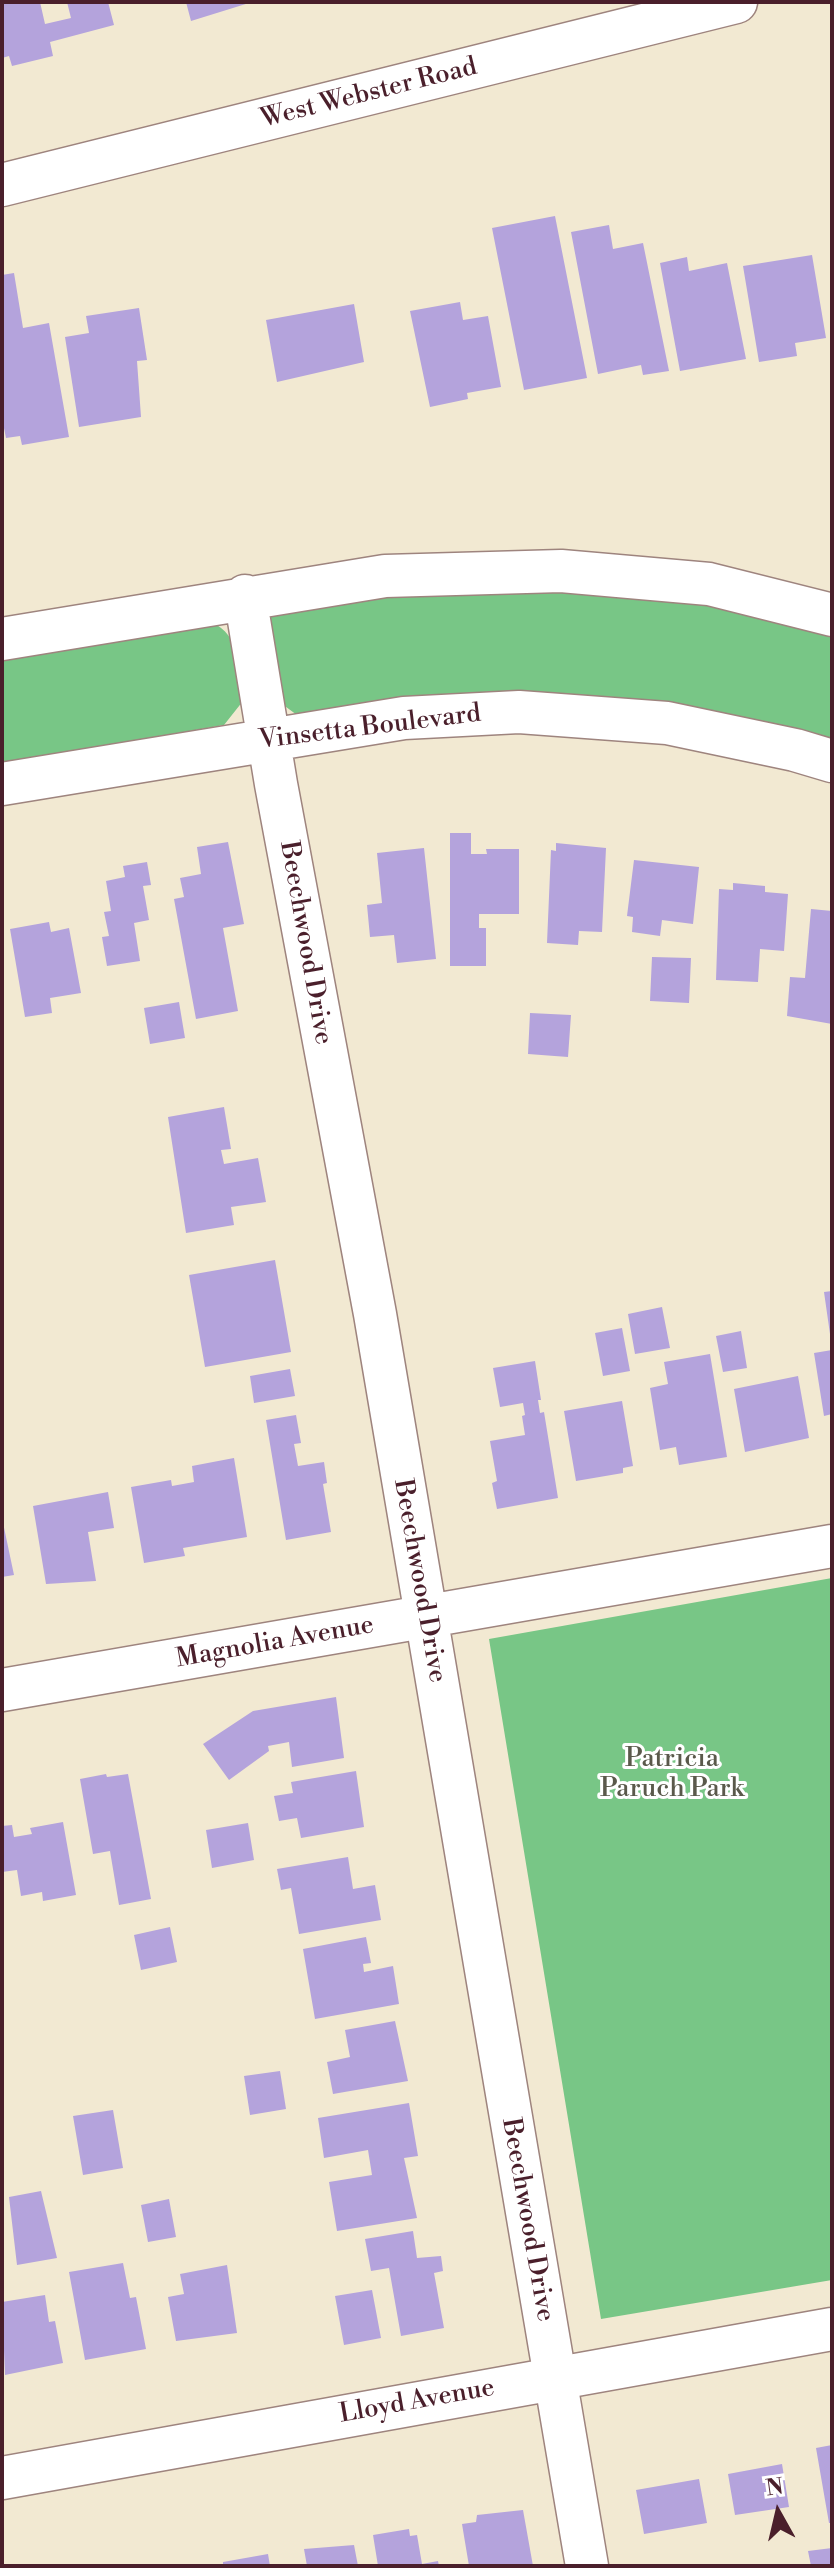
<!DOCTYPE html>
<style>
body{margin:0}
#map{position:relative;width:834px;height:2568px;overflow:hidden;background:#f2e9d2;font-family:"Libre Bodoni",serif}
canvas{display:block}
.frame{position:absolute;inset:0;border:4px solid #4a1f2b;pointer-events:none}
.north{position:absolute;left:738px;top:2472px;width:80px;height:80px;-webkit-text-stroke:6px #fff;paint-order:stroke;rotate:352deg;font-size:22px;font-weight:700;line-height:32px;text-align:center;color:#4a1f2b}
.north::after{content:'';display:block;margin:auto;width:28px;height:36px;background:#4a1f2b;clip-path:polygon(50% 0,100% 100%,50% 72%,0 100%)}
</style>
<div id="map">
<canvas width="834" height="2568"></canvas>
<div class="frame"></div>
<div class="north">N</div>
</div>
<script>
const ctx = document.querySelector('canvas').getContext('2d');
ctx.lineJoin = 'round';
function paint(path, color) {
  ctx.fillStyle = color;
  ctx.fill(path, 'evenodd');
}
function stroke(path, color, width, dash) {
  ctx.strokeStyle = color;
  ctx.lineWidth = width;
  ctx.lineCap = dash ? 'butt' : 'round';
  ctx.setLineDash(dash || []);
  ctx.stroke(path);
}
function label(font, color, halo, rows, align = 'center') {
  ctx.font = font + ' "Libre Bodoni",serif';
  ctx.lineWidth = 6;
  ctx.setLineDash([]);
  ctx.textBaseline = 'middle';
  ctx.strokeStyle = halo;
  ctx.fillStyle = color;
  for (const [text, x, y, turn = 0] of rows) {
    ctx.save();
    ctx.translate(x, y);
    ctx.rotate((+turn || 0) * Math.PI / 180);
    ctx.textAlign = isNaN(turn) ? turn : align;
    if (halo) ctx.strokeText(text, 0, 0);
    ctx.fillText(text, 0, 0);
    ctx.restore();
  }
}
paint(new Path2D(`
 M 458,585 L 668,597 L 832,631 L 832,743 L 297,715 L 282,704 L 269,620 L 273,612 Z
 M 211,622 C 242,635 238,671 243,701 L 224,725 L 2,764 L 2,655 Z
 M 832,1578 L 832,2280 L 601,2319 L 489,1639 Z`), '#78c686');
paint(new Path2D(`
 M 2,2 L 40,2 L 45,24 L 71,18 L 67,2 L 108,2 L 114,25 L 50,42 L 53,56 L 12,66 L 9,56 L 2,58 Z
 M 186,2 L 249,2 L 249,3 L 191,21 Z
 M 555,216 L 587,378 L 524,390 L 492,228 Z
 M 609,225 L 613,249 L 643,243 L 669,371 L 643,375 L 641,365 L 598,374 L 571,232 Z
 M 812,255 L 826,338 L 795,343 L 797,356 L 759,362 L 743,266 Z
 M 687,257 L 689,271 L 727,263 L 746,359 L 680,371 L 660,263 Z
 M 14,273 L 23,328 L 49,323 L 69,437 L 22,445 L 20,436 L 6,438 L 2,418 L 2,275 Z
 M 460,302 L 463,320 L 488,316 L 501,387 L 467,393 L 468,399 L 430,407 L 410,311 Z
 M 354,304 L 364,362 L 277,382 L 266,320 Z
 M 139,308 L 147,360 L 137,361 L 141,417 L 79,427 L 65,337 L 89,333 L 86,316 Z
 M 450,833 L 471,833 L 471,854 L 487,854 L 486,849 L 519,849 L 519,914 L 479,914 L 479,928 L 486,928 L 486,966 L 450,966 Z
 M 228,842 L 244,924 L 223,928 L 238,1011 L 196,1019 L 174,899 L 184,897 L 180,878 L 201,874 L 197,847 Z
 M 556,843 L 606,848 L 602,932 L 579,931 L 578,945 L 547,943 L 551,850 L 556,851 Z
 M 424,848 L 436,959 L 397,963 L 394,935 L 370,937 L 367,905 L 382,903 L 377,853 Z
 M 634,860 L 699,867 L 693,924 L 662,920 L 660,936 L 632,932 L 633,917 L 627,916 Z
 M 147,862 L 151,885 L 143,886 L 149,920 L 134,923 L 140,961 L 107,966 L 102,937 L 109,936 L 104,912 L 111,911 L 106,881 L 125,877 L 123,866 Z
 M 733,883 L 765,886 L 765,892 L 788,894 L 784,951 L 760,949 L 758,982 L 716,980 L 719,889 L 733,890 Z
 M 811,909 L 832,911 L 832,1024 L 787,1016 L 790,977 L 805,978 Z
 M 49,922 L 51,932 L 69,928 L 81,993 L 50,998 L 52,1013 L 25,1017 L 10,929 Z
 M 652,957 L 691,958 L 689,1003 L 650,1001 Z
 M 179,1002 L 185,1038 L 150,1044 L 144,1008 Z
 M 530,1013 L 571,1015 L 568,1057 L 528,1054 Z
 M 224,1107 L 231,1149 L 221,1150 L 224,1164 L 258,1158 L 266,1202 L 231,1207 L 234,1225 L 186,1233 L 168,1117 Z
 M 275,1260 L 291,1352 L 205,1367 L 189,1275 Z
 M 832,1291 L 832,1334 L 830,1334 L 824,1292 Z
 M 662,1307 L 670,1348 L 635,1354 L 628,1314 Z
 M 622,1328 L 630,1371 L 603,1376 L 595,1333 Z
 M 741,1331 L 747,1368 L 723,1372 L 716,1336 Z
 M 832,1350 L 832,1414 L 824,1416 L 814,1353 Z
 M 710,1354 L 727,1457 L 679,1465 L 676,1447 L 660,1450 L 650,1388 L 668,1384 L 664,1362 Z
 M 535,1361 L 541,1400 L 538,1400 L 540,1413 L 544,1412 L 558,1498 L 497,1509 L 492,1483 L 497,1481 L 490,1441 L 525,1435 L 522,1416 L 525,1415 L 523,1403 L 500,1407 L 493,1368 Z
 M 290,1369 L 295,1396 L 254,1403 L 250,1376 Z
 M 798,1376 L 809,1438 L 745,1452 L 734,1389 Z
 M 622,1401 L 633,1466 L 623,1468 L 623,1473 L 576,1481 L 564,1411 Z
 M 296,1415 L 301,1443 L 294,1444 L 298,1466 L 324,1462 L 327,1483 L 323,1484 L 331,1532 L 286,1540 L 266,1420 Z
 M 234,1458 L 247,1537 L 183,1548 L 185,1556 L 144,1563 L 131,1487 L 171,1480 L 172,1486 L 194,1482 L 192,1466 Z
 M 108,1492 L 114,1528 L 88,1532 L 96,1581 L 46,1584 L 33,1506 Z
 M 2,1518 L 14,1575 L 2,1577 Z
 M 336,1697 L 344,1758 L 292,1767 L 289,1742 L 268,1746 L 269,1751 L 229,1780 L 203,1744 L 253,1711 Z
 M 356,1771 L 364,1827 L 301,1838 L 297,1818 L 279,1821 L 274,1796 L 293,1793 L 291,1782 Z
 M 106,1774 L 107,1777 L 128,1774 L 151,1899 L 119,1905 L 110,1851 L 93,1854 L 80,1779 Z
 M 63,1822 L 76,1895 L 43,1901 L 42,1892 L 21,1896 L 17,1870 L 2,1872 L 2,1826 L 12,1825 L 14,1837 L 32,1834 L 30,1828 Z
 M 248,1823 L 254,1860 L 212,1868 L 206,1830 Z
 M 348,1857 L 353,1889 L 375,1885 L 381,1920 L 299,1934 L 291,1888 L 281,1890 L 277,1869 Z
 M 170,1927 L 177,1962 L 141,1970 L 134,1935 Z
 M 366,1937 L 371,1963 L 363,1964 L 364,1972 L 393,1966 L 399,2004 L 315,2019 L 303,1949 Z
 M 395,2021 L 408,2081 L 333,2094 L 327,2062 L 350,2057 L 345,2030 Z
 M 280,2071 L 286,2109 L 250,2115 L 244,2076 Z
 M 409,2103 L 418,2156 L 404,2158 L 417,2218 L 337,2231 L 329,2182 L 372,2175 L 368,2150 L 324,2158 L 318,2118 Z
 M 113,2110 L 123,2168 L 83,2175 L 73,2116 Z
 M 41,2191 L 57,2258 L 17,2265 L 9,2197 Z
 M 169,2199 L 176,2237 L 148,2242 L 141,2205 Z
 M 413,2231 L 417,2258 L 441,2256 L 443,2271 L 434,2273 L 444,2328 L 401,2336 L 389,2268 L 371,2271 L 365,2239 Z
 M 123,2263 L 130,2298 L 136,2297 L 146,2349 L 85,2360 L 69,2272 Z
 M 227,2265 L 237,2333 L 176,2341 L 168,2297 L 184,2294 L 180,2274 Z
 M 372,2290 L 381,2338 L 344,2345 L 335,2296 Z
 M 45,2295 L 49,2322 L 55,2321 L 63,2363 L 5,2375 L 2,2302 Z
 M 832,2445 L 832,2523 L 829,2523 L 816,2448 Z
 M 782,2464 L 789,2507 L 735,2515 L 728,2474 Z
 M 699,2479 L 707,2523 L 644,2534 L 636,2490 Z
 M 523,2510 L 533,2566 L 469,2566 L 462,2524 L 476,2522 L 477,2515 Z
 M 409,2529 L 410,2536 L 417,2535 L 422,2564 L 438,2561 L 439,2566 L 378,2566 L 373,2535 Z
 M 354,2545 L 358,2566 L 307,2566 L 304,2549 Z
 M 832,2548 L 832,2566 L 811,2566 L 808,2551 Z
 M 268,2554 L 270,2566 L 223,2566 L 223,2562 Z`), '#b4a3dc');
const street = new Path2D(`
 M 2,185 L 736,2
 M 245,596 L 276,784 L 375,1314 L 587,2566
 M 2,639 L 385,576 L 561,571 L 709,584 L 832,615
 M 2,784 L 404,718 L 519,712 L 667,723 L 795,750 L 832,761
 M 2,1690 L 832,1546
 M 2,2478 L 832,2329`);
stroke(street, '#9e847e', 45);
stroke(street, '#fff', 42);
label('26px', '#4a1f2b', '#fff', [
 ["West Webster Road",369,94,-14],
 ["Vinsetta Boulevard",370,728,-7],
 ["Beechwood Drive",305,943,80],
 ["Beechwood Drive",419,1581,80],
 ["Magnolia Avenue",275,1643,-10],
 ["Beechwood Drive",527,2220,80],
 ["Lloyd Avenue",417,2402,-10]
]);
label('26px', '#5a594b', '#fff', [
 ["Patricia",672,1760],
 ["Paruch Park",672,1790]
]);
</script>
